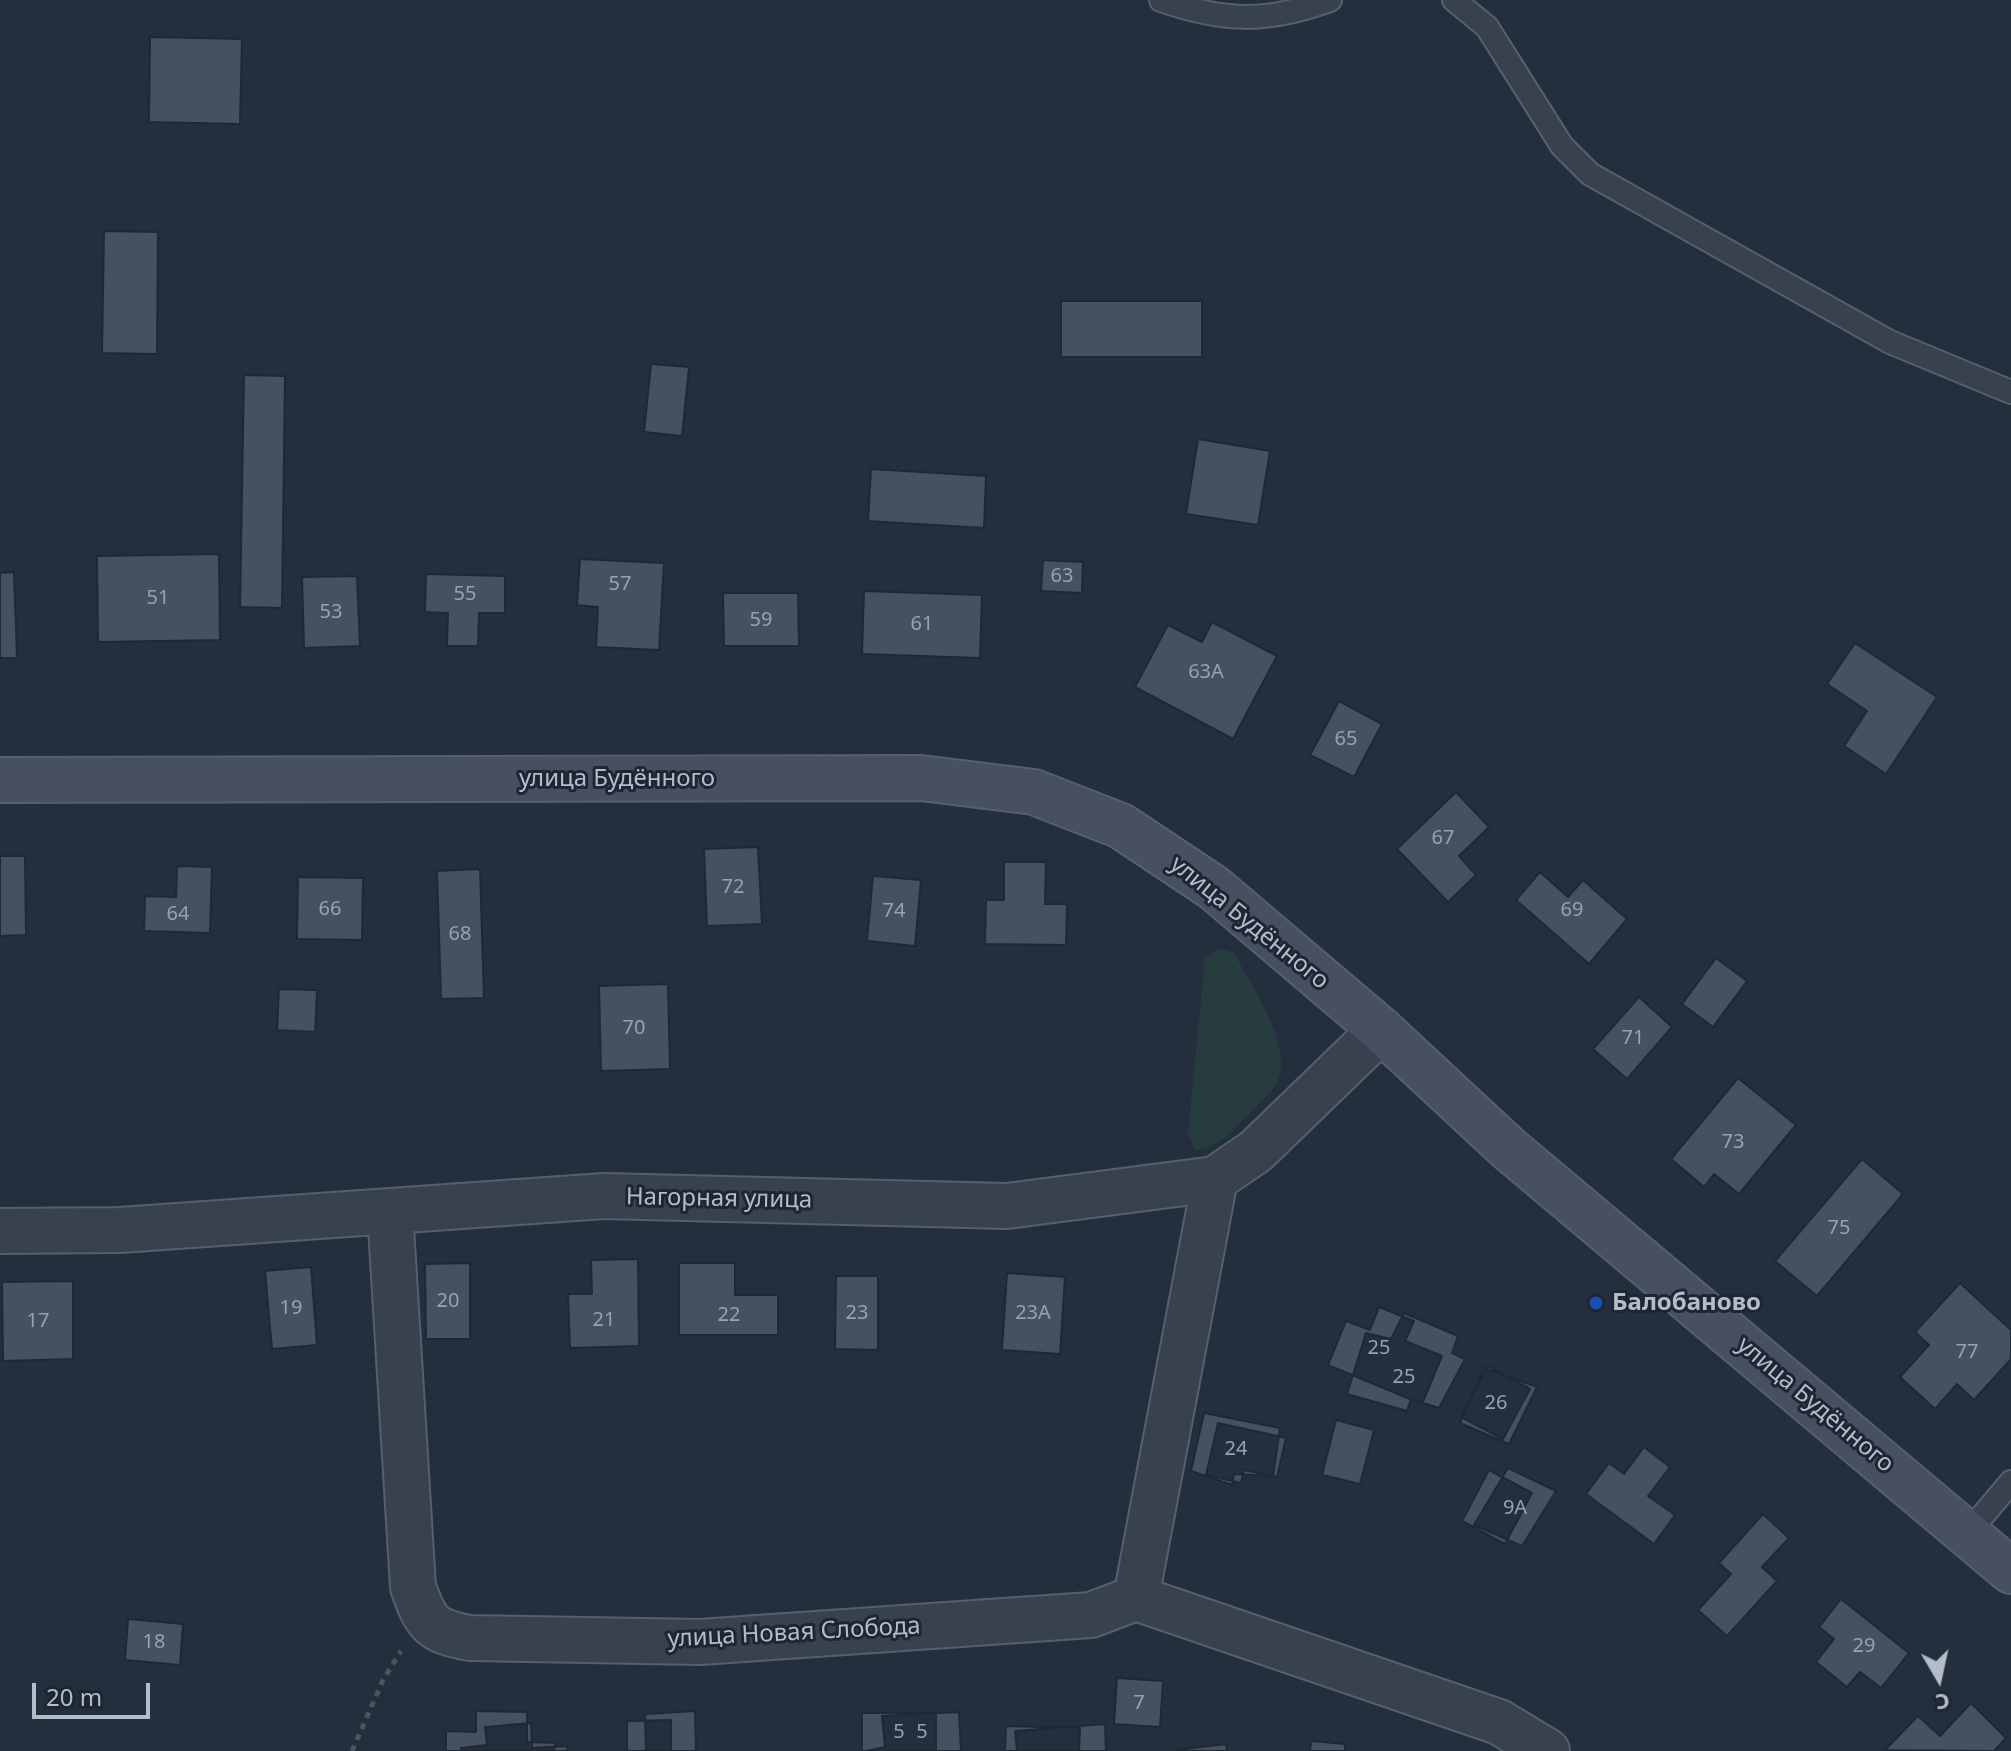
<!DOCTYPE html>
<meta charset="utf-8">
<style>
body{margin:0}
#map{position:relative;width:2011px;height:1751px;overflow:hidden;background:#242f3e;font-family:"Noto Sans",sans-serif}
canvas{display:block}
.north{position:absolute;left:1899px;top:1639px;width:80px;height:80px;-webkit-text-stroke:6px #1d2633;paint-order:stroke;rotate:171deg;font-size:22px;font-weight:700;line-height:32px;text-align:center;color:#b4bcc9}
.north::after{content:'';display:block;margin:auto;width:28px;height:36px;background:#b4bcc9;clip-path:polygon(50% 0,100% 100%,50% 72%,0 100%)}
.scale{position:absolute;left:32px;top:1683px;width:118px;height:36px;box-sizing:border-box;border:4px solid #b4bcc9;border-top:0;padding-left:10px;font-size:24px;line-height:28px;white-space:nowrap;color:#b4bcc9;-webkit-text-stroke:6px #1d2633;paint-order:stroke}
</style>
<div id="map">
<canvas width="2011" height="1751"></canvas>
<div class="north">С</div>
<div class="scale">20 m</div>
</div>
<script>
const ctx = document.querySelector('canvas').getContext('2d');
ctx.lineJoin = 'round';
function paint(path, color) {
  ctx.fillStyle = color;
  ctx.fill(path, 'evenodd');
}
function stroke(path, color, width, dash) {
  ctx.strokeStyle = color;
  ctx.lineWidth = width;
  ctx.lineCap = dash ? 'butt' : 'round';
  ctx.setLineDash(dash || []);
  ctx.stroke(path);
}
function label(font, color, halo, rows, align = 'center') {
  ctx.font = font + ' "Noto Sans",sans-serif';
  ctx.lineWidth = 6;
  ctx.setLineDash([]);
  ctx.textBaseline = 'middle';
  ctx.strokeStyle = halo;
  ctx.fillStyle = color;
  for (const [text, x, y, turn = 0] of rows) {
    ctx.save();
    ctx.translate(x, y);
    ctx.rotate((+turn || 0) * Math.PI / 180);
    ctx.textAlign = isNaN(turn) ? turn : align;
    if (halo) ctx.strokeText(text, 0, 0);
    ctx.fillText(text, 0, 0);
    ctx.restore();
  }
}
paint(new Path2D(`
 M 1218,948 L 1234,953 C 1250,983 1293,1046 1278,1080 C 1272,1093 1255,1107 1245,1118 C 1232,1133 1216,1149 1195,1150 L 1188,1133 L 1205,958 Z`), '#263c3f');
const building = new Path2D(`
 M 150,37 L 242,39 L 240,124 L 149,122 Z
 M 104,231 L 158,232 L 157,354 L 102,353 Z
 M 1061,301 L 1202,301 L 1202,357 L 1061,357 Z
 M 651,364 L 689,367 L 682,436 L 644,432 Z
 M 244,375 L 285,376 L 282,608 L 240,607 Z
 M 1198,439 L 1270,451 L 1258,525 L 1186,514 Z
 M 871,469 L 986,476 L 984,528 L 868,521 Z
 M 219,554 L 220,640 L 98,642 L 97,556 Z
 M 580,559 L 664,563 L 659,650 L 596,647 L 598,607 L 577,605 Z
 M 1043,560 L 1083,562 L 1082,593 L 1041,591 Z
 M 14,572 L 17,658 L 0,658 L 0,573 Z
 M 426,574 L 505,576 L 505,613 L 479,613 L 478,646 L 447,646 L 448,613 L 425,612 Z
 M 357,576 L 360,646 L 304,648 L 302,577 Z
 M 864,591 L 982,595 L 980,658 L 862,654 Z
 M 723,593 L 798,593 L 799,646 L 724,646 Z
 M 1212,622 L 1277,656 L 1233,739 L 1135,687 L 1168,625 L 1202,642 Z
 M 1855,643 L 1937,697 L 1886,774 L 1844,746 L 1867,711 L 1827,684 Z
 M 1339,701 L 1382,724 L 1354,777 L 1310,755 Z
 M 1456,792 L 1489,827 L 1459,856 L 1476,875 L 1448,902 L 1397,849 Z
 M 758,847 L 762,924 L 707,926 L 704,849 Z
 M 0,856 L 25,856 L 26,935 L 0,936 Z
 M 1004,862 L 1046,862 L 1045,904 L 1067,904 L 1066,945 L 985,944 L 986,900 L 1004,900 Z
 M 177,866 L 212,867 L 210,933 L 144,931 L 145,896 L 176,897 Z
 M 480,869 L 484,998 L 441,999 L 437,871 Z
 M 1540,872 L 1568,897 L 1583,880 L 1627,919 L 1589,964 L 1516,900 Z
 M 873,876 L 921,880 L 915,946 L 867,941 Z
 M 298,877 L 363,878 L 362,940 L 297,939 Z
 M 1716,958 L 1747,981 L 1713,1027 L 1682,1004 Z
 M 668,984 L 670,1069 L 601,1071 L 599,986 Z
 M 279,989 L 317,990 L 315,1032 L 277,1030 Z
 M 1639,997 L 1672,1027 L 1627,1079 L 1593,1049 Z
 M 1738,1078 L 1796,1125 L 1739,1194 L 1714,1174 L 1704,1187 L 1671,1159 Z
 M 1862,1159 L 1903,1194 L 1817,1296 L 1775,1261 Z
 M 638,1259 L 639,1346 L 570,1348 L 568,1294 L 592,1294 L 591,1260 Z
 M 470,1263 L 470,1339 L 426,1339 L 425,1264 Z
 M 679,1263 L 735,1263 L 735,1295 L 778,1295 L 778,1335 L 679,1335 Z
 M 311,1267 L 317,1345 L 272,1349 L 265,1271 Z
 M 1007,1273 L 1065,1277 L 1060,1354 L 1002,1350 Z
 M 836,1276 L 878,1276 L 878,1350 L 835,1349 Z
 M 73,1281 L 73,1359 L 3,1361 L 2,1282 Z
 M 1960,1283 L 2011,1330 L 2011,1359 L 1974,1400 L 1957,1384 L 1935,1409 L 1900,1377 L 1929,1345 L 1915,1332 Z
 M 1379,1307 L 1414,1321 L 1405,1341 L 1442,1356 L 1422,1404 L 1328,1365 L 1346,1321 L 1370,1330 Z
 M 1404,1313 L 1458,1336 L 1452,1353 L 1465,1359 L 1439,1408 L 1411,1399 L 1407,1411 L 1347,1394 L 1366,1333 L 1391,1339 Z
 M 1488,1366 L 1530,1389 L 1503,1439 L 1461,1417 Z
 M 1484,1368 L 1537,1387 L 1509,1444 L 1460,1423 Z
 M 1204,1413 L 1280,1428 L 1273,1476 L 1234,1474 L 1232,1485 L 1191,1471 Z
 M 1336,1420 L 1374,1430 L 1360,1484 L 1322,1475 Z
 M 1218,1423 L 1286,1438 L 1277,1477 L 1244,1470 L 1241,1483 L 1206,1475 Z
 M 1644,1447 L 1670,1467 L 1648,1496 L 1675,1515 L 1654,1544 L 1586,1494 L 1609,1463 L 1624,1474 Z
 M 1508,1468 L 1556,1491 L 1522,1546 L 1474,1525 Z
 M 1489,1470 L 1532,1493 L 1505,1544 L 1462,1521 Z
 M 1763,1514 L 1789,1538 L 1762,1567 L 1777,1581 L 1727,1636 L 1698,1610 L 1731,1574 L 1719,1563 Z
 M 1841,1599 L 1909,1653 L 1881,1688 L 1860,1672 L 1847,1687 L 1816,1662 L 1834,1639 L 1819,1627 Z
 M 128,1619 L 183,1624 L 180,1665 L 125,1660 Z
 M 1117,1678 L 1163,1681 L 1160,1727 L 1114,1724 Z
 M 1971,1703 L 2006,1738 L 1994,1751 L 1885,1750 L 1918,1716 L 1940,1736 Z
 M 476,1711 L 527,1712 L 527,1742 L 555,1743 L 554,1751 L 446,1751 L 446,1731 L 476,1732 Z
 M 695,1711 L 696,1751 L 646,1751 L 645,1714 Z
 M 959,1712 L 961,1751 L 866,1751 L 885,1747 L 882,1716 Z
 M 862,1713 L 936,1713 L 936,1751 L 862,1751 Z
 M 671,1720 L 671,1751 L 627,1751 L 627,1721 Z
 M 531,1723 L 532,1748 L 567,1746 L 568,1751 L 461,1751 L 461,1748 L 487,1745 L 485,1727 Z
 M 1105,1724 L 1106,1751 L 1017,1751 L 1015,1731 Z
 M 1006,1726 L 1080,1728 L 1079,1751 L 1005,1751 Z
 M 1311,1741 L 1345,1744 L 1345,1751 L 1310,1751 Z
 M 1226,1744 L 1227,1751 L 1176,1751 L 1176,1750 Z`);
paint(building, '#455162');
stroke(building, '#1f2835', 2);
const lane = new Path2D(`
 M 1161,0 C 1224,22 1267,23 1330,0
 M 1454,0 L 1487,27 L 1562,146 L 1590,174 L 1890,342 L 2011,392
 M 1968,1533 L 2011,1482`);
const street = new Path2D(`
 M 390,1211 L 413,1587 C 426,1624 431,1631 470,1638 L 700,1642 L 1091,1615 L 1136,1598 L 1499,1722 L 1547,1751
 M 0,1231 L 120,1230 L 604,1196 L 1007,1206 L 1215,1179 L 1256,1151 L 1381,1030
 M 1136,1598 L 1215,1179`);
const secondary = new Path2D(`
 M 0,780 L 921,778 L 1034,792 L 1121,826 L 1214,888 L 1381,1030 L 1508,1148 L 2011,1571`);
stroke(lane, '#565f6c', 26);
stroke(street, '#565f6c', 48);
stroke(secondary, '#565f6c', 48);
stroke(new Path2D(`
 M 352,1751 L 383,1680 L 401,1651`), '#44595c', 5, [6, 6]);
stroke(lane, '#38414e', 22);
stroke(street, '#38414e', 44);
stroke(secondary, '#465061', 44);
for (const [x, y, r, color] of [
 [1596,1303,8,"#1a4fb4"]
]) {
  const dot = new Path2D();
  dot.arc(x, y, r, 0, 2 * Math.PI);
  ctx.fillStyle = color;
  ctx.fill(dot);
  stroke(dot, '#1d2633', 3);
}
label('20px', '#98a1af', null, [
 ["63",1062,576],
 ["57",620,584],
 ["55",465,594],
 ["51",158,598],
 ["53",331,612],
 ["59",761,620],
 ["61",922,624],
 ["63А",1206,672],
 ["65",1346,739],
 ["67",1443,838],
 ["72",733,887],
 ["66",330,909],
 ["69",1572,910],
 ["74",894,911],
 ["64",178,914],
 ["68",460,934],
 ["70",634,1028],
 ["71",1633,1038],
 ["73",1733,1142],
 ["75",1839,1228],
 ["20",448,1301],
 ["19",291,1308],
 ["23",857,1313],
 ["23А",1033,1313],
 ["22",729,1315],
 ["21",604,1320],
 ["17",38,1321],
 ["25",1379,1348],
 ["77",1967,1352],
 ["25",1404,1377],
 ["26",1496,1403],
 ["24",1236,1449],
 ["9А",1515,1508],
 ["18",154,1642],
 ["29",1864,1646],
 ["7",1139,1703],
 ["5",899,1732],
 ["5",922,1732]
]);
label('24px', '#b4bcc9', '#1d2633', [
 ["улица Будённого",617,779],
 ["улица Будённого",1249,923,39],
 ["Нагорная улица",719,1199,1],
 ["улица Будённого",1815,1405,40],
 ["улица Новая Слобода",794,1633,-3]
]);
label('bold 24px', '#b4bcc9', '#1d2633', [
 ["Балобаново",1612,1303]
], 'left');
</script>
